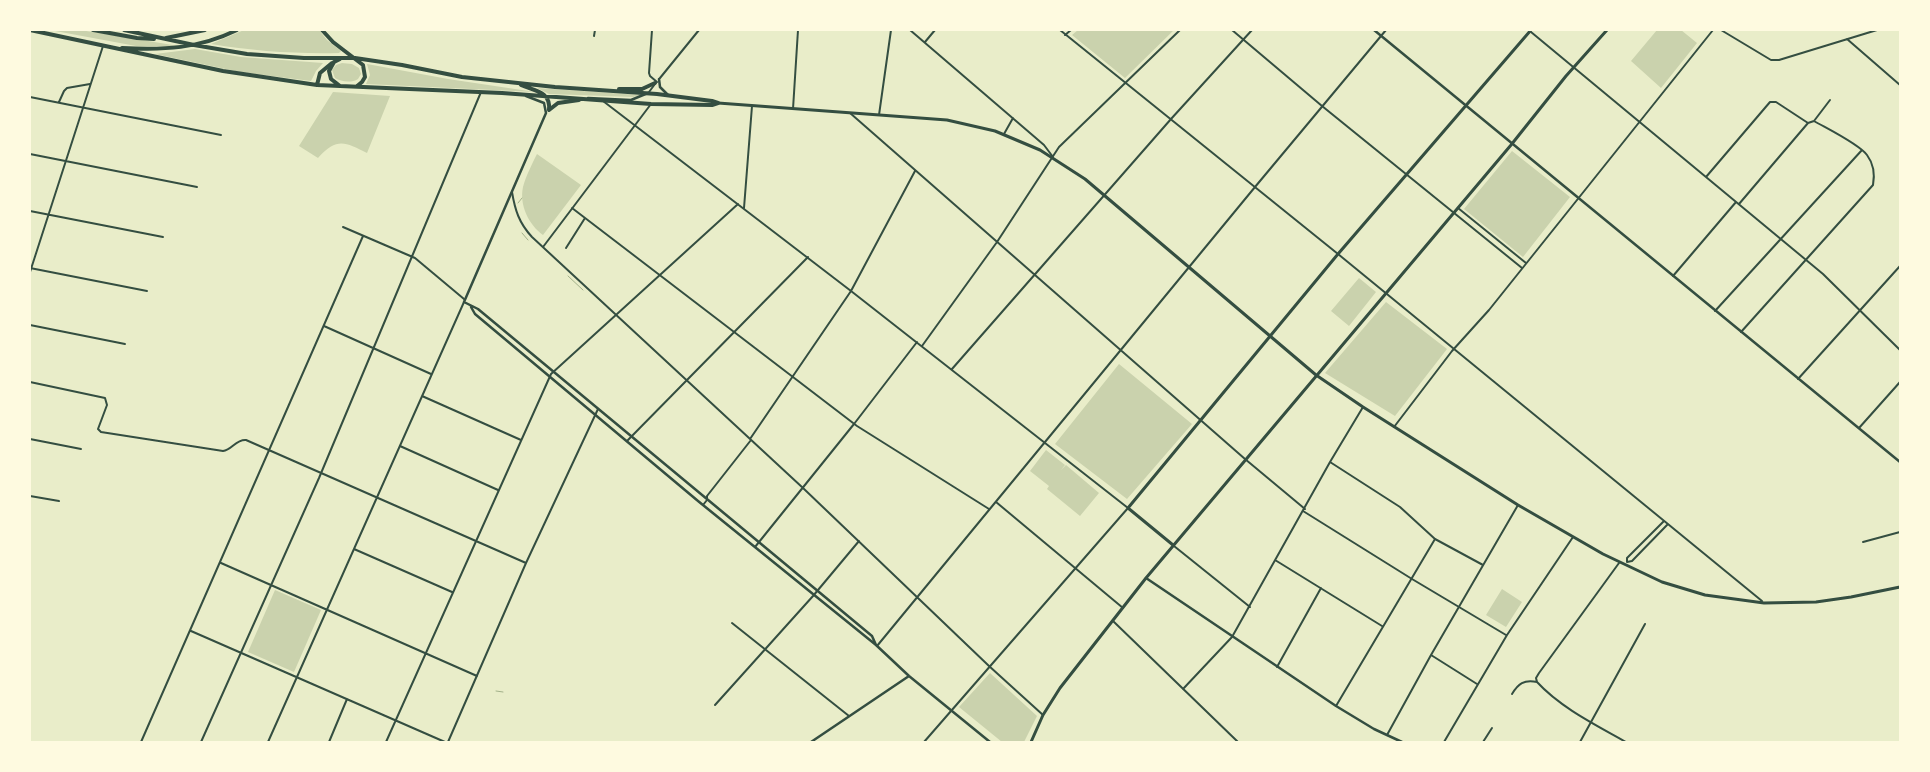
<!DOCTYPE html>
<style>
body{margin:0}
#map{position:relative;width:1930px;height:772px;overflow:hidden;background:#e9edc9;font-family:Signika,sans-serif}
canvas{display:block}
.frame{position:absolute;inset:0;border:31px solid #fefae0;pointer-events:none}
</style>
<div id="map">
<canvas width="1930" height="772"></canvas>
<div class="frame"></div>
</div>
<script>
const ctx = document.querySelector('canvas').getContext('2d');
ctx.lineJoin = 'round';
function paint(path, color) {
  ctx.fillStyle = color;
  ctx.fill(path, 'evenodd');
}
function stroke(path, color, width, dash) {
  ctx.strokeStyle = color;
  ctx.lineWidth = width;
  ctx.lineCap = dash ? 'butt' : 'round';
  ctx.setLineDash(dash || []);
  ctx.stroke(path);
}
paint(new Path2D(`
 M 50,30 L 80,30 L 179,46 L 136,46 Z
 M 244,30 L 319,30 L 327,40 L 341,51 L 339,53 C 295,54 253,51 211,44 Z
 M 1078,30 L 1174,30 L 1125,78 L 1072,35 Z
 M 1657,30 L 1681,30 L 1697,43 L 1661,88 L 1631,61 Z
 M 195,49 L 241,57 L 323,63 L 316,71 L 311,81 L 240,72 L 155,54 Z
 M 342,63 L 352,64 L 359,68 L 361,74 L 358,79 C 352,83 341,82 335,78 L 332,70 L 336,65 Z
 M 367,64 L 448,79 L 535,92 L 366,84 L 370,75 Z
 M 537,88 L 641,95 L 633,97 L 549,94 Z
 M 333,92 L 390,96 L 367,153 C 345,142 337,137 318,158 L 299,146 Z
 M 1512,151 L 1570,197 L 1523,257 L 1464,209 Z
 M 537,154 L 581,185 L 543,235 C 529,225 519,205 523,187 C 526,176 532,164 537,154 Z
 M 1359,278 L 1376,292 L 1349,326 L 1331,311 Z
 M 1386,302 L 1447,349 L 1395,416 L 1325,373 Z
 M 1119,364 L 1192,424 L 1127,499 L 1055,444 Z
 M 1046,450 L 1065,465 L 1061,470 L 1066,465 L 1099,493 L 1080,516 L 1047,489 L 1049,486 L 1030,471 Z
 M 1502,589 L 1522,602 L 1506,627 L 1486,615 Z
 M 275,590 L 321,610 L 294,672 L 248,652 Z
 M 990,673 L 1037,716 L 1024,742 L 1002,742 L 959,707 Z`), '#cad2ad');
stroke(new Path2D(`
 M 518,203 L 522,198
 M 522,233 L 528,240
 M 568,276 L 583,290
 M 496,691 L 503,692`), '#a3b18a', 1);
stroke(new Path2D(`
 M 652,30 L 649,73 L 650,76 L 657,82
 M 910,30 L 1044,145 L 1053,157
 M 1060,30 L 1338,254 L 1762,601
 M 1232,30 L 1322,106 L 1522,268
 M 1721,30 L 1771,60 L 1779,60 L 1877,30
 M 1531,32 L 1823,274 L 1900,350
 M 1065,35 L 1071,30
 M 594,36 L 595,30
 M 1847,39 L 1900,85
 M 925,42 L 935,30
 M 660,78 L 699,30
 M 649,92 L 655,84
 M 30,97 L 221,135
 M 603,101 L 851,291 L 1128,508 L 924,742
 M 59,102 L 64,91 L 67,88 L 90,84
 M 793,109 L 798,30
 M 850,113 L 1245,459 L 1305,509
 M 879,115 L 891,30
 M 1004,134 L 1013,118
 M 30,154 L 197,187
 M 1706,177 L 1770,102 L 1776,102 L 1808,123
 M 512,192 C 515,210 519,223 532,237 L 803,488 L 989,666 L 1043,715
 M 1739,204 L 1808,123 L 1814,121 L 1830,100
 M 572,208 L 857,426 L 989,509
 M 744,208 L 752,106
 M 1458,208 L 1526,263
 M 30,211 L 163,237
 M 343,227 L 415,258 L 464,299
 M 543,247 L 651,104
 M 566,248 L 585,218
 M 30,268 L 147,291
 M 30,272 L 103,46
 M 1673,276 L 1736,202
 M 1715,311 L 1862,150
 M 30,325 L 125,344
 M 324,326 L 431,374
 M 1741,332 L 1873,185 C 1875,174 1873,163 1867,155 C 1859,144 1826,128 1814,121
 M 922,346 L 997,242 L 1059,147 L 1180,30
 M 952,369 L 1171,119 L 1252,30
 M 1798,379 L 1900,266
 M 30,382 L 105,398 L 107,405 L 98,429 L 101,432 L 223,451 C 232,450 236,439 246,440 L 526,563
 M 422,396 L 521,440
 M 1394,427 L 1452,351 L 1489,310 L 1713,30
 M 1859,428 L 1900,382
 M 30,439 L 81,449
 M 750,439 L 851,291 L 915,171
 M 627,441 L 808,257
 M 400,446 L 498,490
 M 1330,462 L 1400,507 L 1435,539 L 1483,565
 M 30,496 L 59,501
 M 996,502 L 1123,608
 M 703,505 L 707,500 L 707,496 L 751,440
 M 1303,511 L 1412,579 L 1506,635
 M 1863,542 L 1900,532
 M 1174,546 L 1250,607
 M 755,547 L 854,424 L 917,342
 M 354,549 L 452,592
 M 1275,560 L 1382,626
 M 1627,562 L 1627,558 L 1664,521
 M 1627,562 L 1632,561 L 1668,524
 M 221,563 L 477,676
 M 1113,621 L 1238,742
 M 732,623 L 849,716
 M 191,631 L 445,742
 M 877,646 L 1255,187 L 1386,30
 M 1431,655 L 1477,684
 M 1277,667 L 1321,588
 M 1537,682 C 1561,708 1596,725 1626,742
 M 1183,689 L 1232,637 L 1330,462 L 1363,407
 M 1512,694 C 1518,684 1524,679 1537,682 L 1536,678 L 1539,673 L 1619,563
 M 715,705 L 813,596 L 859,541
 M 1336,706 L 1435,539
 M 1387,735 L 1431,655 L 1518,505
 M 141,742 L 363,236
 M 201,742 L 319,478 L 481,92
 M 268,742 L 464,302
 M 329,742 L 347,699
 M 386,742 L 551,374 L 738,204
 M 448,742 L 526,563 L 598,409
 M 1444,742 L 1507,635 L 1573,537
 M 1483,742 L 1492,728
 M 1580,742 L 1645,624`), '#344e41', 2);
stroke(new Path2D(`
 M 1374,30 L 1900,462
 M 659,79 L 660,87 L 668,95
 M 526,96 L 544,103 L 546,113 L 464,302 L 478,309 L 872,636 L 876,645
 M 588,98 L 631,100 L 648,93
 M 471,307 L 475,314 L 698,501 L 876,645 L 909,676 L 990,742
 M 1146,578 L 1336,706 L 1374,729 L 1402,742
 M 811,742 L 909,676`), '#344e41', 2.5);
stroke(new Path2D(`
 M 1173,545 L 1128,508 L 1338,254 L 1531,30
 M 1031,742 L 1043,715 L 1060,688 L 1146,578 L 1511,145 L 1566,76 L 1607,30`), '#344e41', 3);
stroke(new Path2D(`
 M 718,103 L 947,120 L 995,131 L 1040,150 L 1085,179 L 1316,375 L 1363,407 L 1518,505 L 1603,554 L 1662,582 L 1705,595 L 1764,603 L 1816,602 L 1851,597 L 1900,587`), '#344e41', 3);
stroke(new Path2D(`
 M 30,30 L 223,71 L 317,85 L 502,93 L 651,104 L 712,105 L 718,103
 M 93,30 L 137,38 L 154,39
 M 124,30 L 194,45 L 247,54 L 304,58 L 355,58 L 402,65 L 462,77 L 555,87 L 657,94 L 712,101 L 718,103
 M 322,30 L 333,42 L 363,65 L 365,77 L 362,82 L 356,87
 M 166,38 L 205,30
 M 122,48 C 164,50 198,49 237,30
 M 317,85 L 320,73 L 332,63
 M 521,85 C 534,91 551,91 549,110
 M 340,86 L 331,79 L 329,71 L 334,62 L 340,59
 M 619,89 L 642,89 L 655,83
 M 549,110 L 558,103 L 579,100`), '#344e41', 4);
</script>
